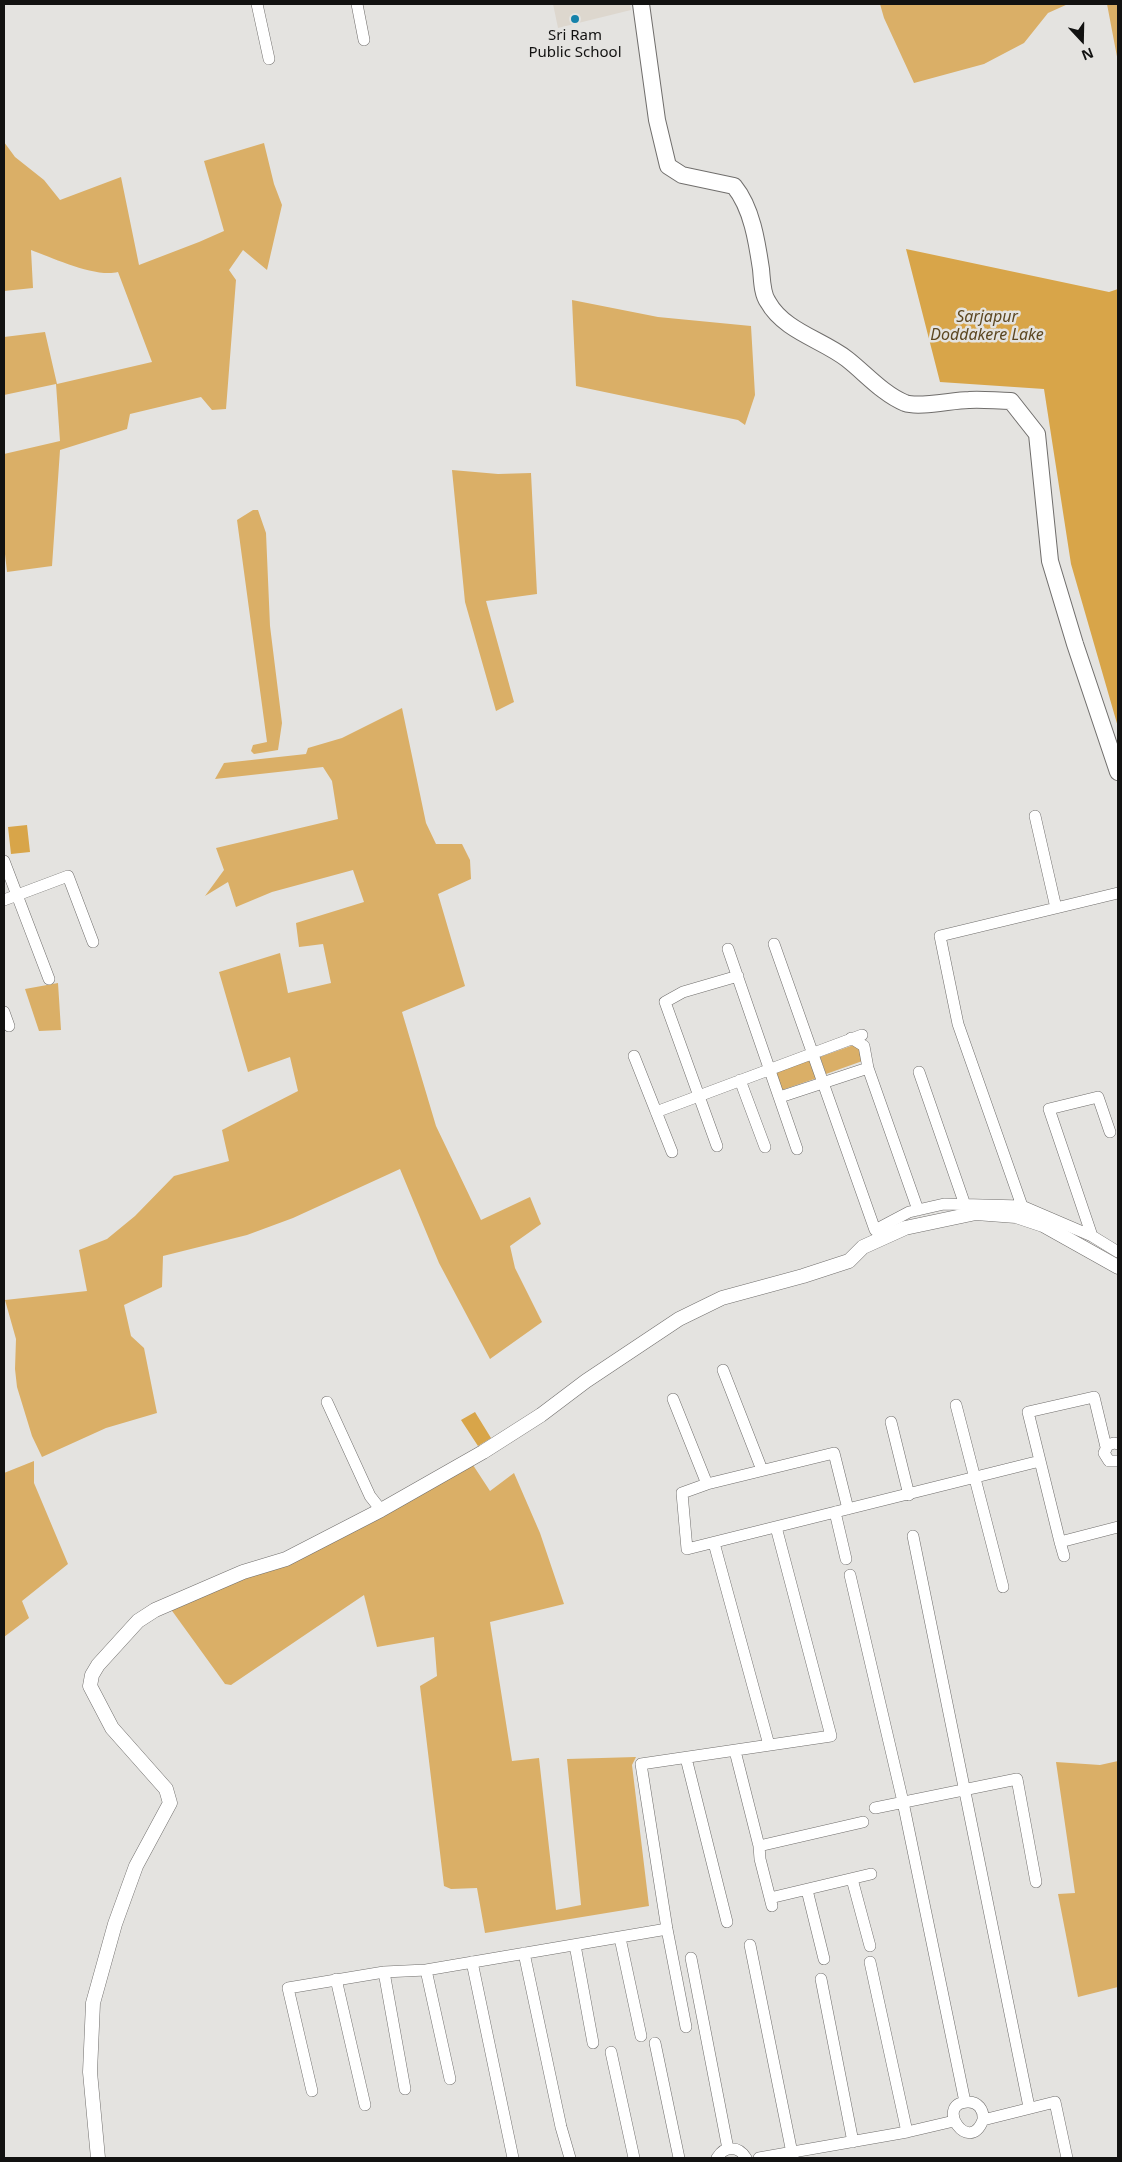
<!DOCTYPE html>
<style>
body{margin:0}
#map{position:relative;width:1122px;height:2162px;overflow:hidden;background:#e4e3e0;font-family:"Noto Sans",sans-serif}
canvas{display:block}
.frame{position:absolute;inset:0;border:5px solid #121211;pointer-events:none}
.north{position:absolute;left:1057px;top:15px;width:50px;height:50px;-webkit-text-stroke:4px #e4e3e0;paint-order:stroke;rotate:159deg;font-size:14px;font-weight:700;line-height:20px;text-align:center;color:#121211}
.north::after{content:'';display:block;margin:auto;width:18px;height:22px;background:#121211;clip-path:polygon(50% 0,100% 100%,50% 72%,0 100%)}
</style>
<div id="map">
<canvas width="1122" height="2162"></canvas>
<div class="frame"></div>
<div class="north">N</div>
</div>
<script>
const ctx = document.querySelector('canvas').getContext('2d');
ctx.lineJoin = 'round';
function paint(path, color) {
  ctx.fillStyle = color;
  ctx.fill(path, 'evenodd');
}
function stroke(path, color, width, dash) {
  ctx.strokeStyle = color;
  ctx.lineWidth = width;
  ctx.lineCap = dash ? 'butt' : 'round';
  ctx.setLineDash(dash || []);
  ctx.stroke(path);
}
function label(font, color, halo, rows, align = 'center') {
  ctx.font = font + ' "Noto Sans",sans-serif';
  ctx.lineWidth = 5;
  ctx.setLineDash([]);
  ctx.textBaseline = 'middle';
  ctx.strokeStyle = halo;
  ctx.fillStyle = color;
  for (const [text, x, y, turn = 0] of rows) {
    ctx.save();
    ctx.translate(x, y);
    ctx.rotate((+turn || 0) * Math.PI / 180);
    ctx.textAlign = isNaN(turn) ? turn : align;
    if (halo) ctx.strokeText(text, 0, 0);
    ctx.fillText(text, 0, 0);
    ctx.restore();
  }
}
paint(new Path2D(`
 M 553,4 L 630,4 L 631,10 L 558,28 Z`), '#ddd7ce');
paint(new Path2D(`
 M 880,4 L 1068,4 L 1048,13 L 1024,43 L 984,64 L 914,83 L 884,18 Z
 M 1107,4 L 1118,4 L 1118,62 Z
 M 4,142 L 15,157 L 44,180 L 60,200 L 121,177 L 139,265 L 199,242 L 224,231 L 204,161 L 264,143 L 274,184 L 282,205 L 267,270 L 243,250 L 229,270 L 236,280 L 226,409 L 212,410 L 201,397 L 130,414 L 127,429 L 60,450 L 52,566 L 7,572 L 4,545 L 4,454 L 60,441 L 56,384 L 4,395 L 4,337 L 45,332 L 57,384 L 152,362 L 118,272 C 96,278 53,258 31,250 L 33,288 L 4,291 Z
 M 572,300 L 658,317 L 751,326 L 755,395 L 745,425 L 738,420 L 576,386 Z
 M 452,470 L 498,474 L 531,473 L 537,594 L 486,601 L 514,702 L 496,711 L 465,602 Z
 M 253,510 L 258,510 L 266,533 L 270,626 L 282,723 L 278,750 L 254,754 L 251,751 L 253,745 L 267,742 L 237,520 Z
 M 402,708 L 426,823 L 436,844 L 462,844 L 470,860 L 471,879 L 438,894 L 465,986 L 402,1012 L 436,1126 L 481,1220 L 530,1197 L 541,1224 L 510,1246 L 515,1268 L 542,1322 L 490,1359 L 439,1263 L 400,1169 L 293,1218 L 247,1235 L 163,1256 L 162,1287 L 124,1305 L 131,1336 L 144,1348 L 157,1413 L 106,1428 L 42,1457 L 32,1436 L 17,1387 L 15,1369 L 16,1339 L 5,1300 L 87,1291 L 79,1250 L 107,1239 L 135,1216 L 174,1176 L 229,1161 L 222,1130 L 298,1091 L 290,1057 L 248,1072 L 219,972 L 280,953 L 288,993 L 331,983 L 323,944 L 299,947 L 296,923 L 364,902 L 353,870 L 272,892 L 236,907 L 228,882 L 205,896 L 224,870 L 216,848 L 338,819 L 332,781 L 323,767 L 215,779 L 224,763 L 306,754 L 308,748 L 342,738 Z
 M 58,983 L 61,1030 L 39,1031 L 25,989 Z
 M 862,1042 L 868,1059 L 826,1074 L 820,1057 Z
 M 811,1059 L 817,1078 L 782,1090 L 776,1071 Z
 M 34,1461 L 34,1483 L 68,1564 L 22,1601 L 29,1618 L 4,1637 L 4,1473 Z
 M 473,1465 L 490,1491 L 514,1473 L 540,1533 L 564,1604 L 490,1622 L 512,1761 L 539,1758 L 556,1910 L 581,1905 L 567,1759 L 636,1757 L 632,1765 L 649,1906 L 485,1933 L 477,1888 L 451,1889 L 444,1886 L 420,1686 L 437,1676 L 434,1637 L 377,1647 L 364,1595 L 231,1685 L 225,1684 L 170,1608 L 391,1511 Z
 M 1118,1761 L 1118,1987 L 1078,1997 L 1058,1894 L 1075,1893 L 1056,1762 L 1100,1765 Z`), '#daaf67');
paint(new Path2D(`
 M 906,249 L 1109,292 L 1118,289 L 1118,727 L 1071,564 L 1044,389 L 940,382 Z
 M 27,825 L 30,852 L 11,854 L 8,827 Z
 M 475,1412 L 491,1438 L 478,1446 L 461,1420 Z`), '#d8a549');
const minor = new Path2D(`
 M 257,4 L 269,59
 M 357,4 L 364,40
 M 1035,816 L 1056,908
 M 4,861 L 49,979
 M 1118,893 L 940,936 L 958,1024 L 1022,1206 L 1092,1236 L 1118,1252
 M 4,900 L 68,876 L 93,942
 M 774,944 L 875,1230 L 909,1212 L 944,1204 L 1022,1206
 M 728,949 L 797,1149
 M 4,1012 L 9,1026
 M 851,1038 L 864,1046 L 868,1068 L 918,1210
 M 634,1056 L 672,1152
 M 919,1072 L 965,1205
 M 740,1080 L 765,1147
 M 780,1097 L 868,1068
 M 656,1112 L 862,1035
 M 717,1146 L 665,1002 L 683,992 L 738,976
 M 1092,1236 L 1049,1109 L 1098,1097 L 1110,1132
 M 723,1370 L 762,1470
 M 673,1399 L 707,1484
 M 327,1402 L 370,1496 L 381,1510
 M 956,1405 L 1003,1587
 M 891,1422 L 909,1495
 M 1118,1444 L 1114,1443 L 1108,1445 L 1104,1453 L 1109,1461 L 1118,1461
 M 1106,1447 L 1094,1397 L 1028,1412 L 1060,1542 L 1118,1527
 M 848,1509 L 834,1453 L 707,1484 L 682,1493 L 687,1549 L 1040,1461
 M 835,1512 L 846,1559
 M 913,1536 L 1029,2107
 M 1060,1542 L 1064,1556
 M 714,1543 L 769,1745
 M 850,1575 L 903,1802 L 965,2102
 M 735,1751 L 759,1846 L 760,1859 L 772,1906
 M 686,1758 L 727,1922
 M 875,1808 L 1017,1779 L 1036,1882
 M 759,1846 L 863,1822
 M 852,1879 L 870,1946
 M 807,1890 L 824,1959
 M 770,1898 L 871,1874
 M 620,1938 L 641,2036
 M 575,1945 L 593,2043
 M 750,1945 L 793,2158
 M 524,1953 L 561,2127 L 570,2158
 M 691,1958 L 728,2149
 M 472,1962 L 513,2158
 M 870,1962 L 907,2132
 M 426,1970 L 450,2079
 M 384,1972 L 405,2089
 M 336,1979 L 365,2105
 M 821,1979 L 853,2142
 M 686,2027 L 667,1929 L 641,1764 L 831,1736 L 776,1527
 M 655,2043 L 679,2158
 M 611,2052 L 634,2158
 M 312,2091 L 288,1988 L 384,1972 L 426,1970 L 667,1929
 M 983,2120 C 984,2110 978,2101 967,2102 C 934,2104 969,2156 983,2120 L 1055,2102 L 1067,2158
 M 717,2158 C 725,2145 739,2146 746,2158
 M 759,2158 L 907,2132 L 954,2121`);
const tertiary = new Path2D(`
 M 98,2158 L 90,2072 L 93,2003 L 115,1924 L 136,1866 L 170,1803 L 166,1789 L 112,1728 L 90,1686 L 92,1675 L 98,1665 L 138,1621 L 155,1610 L 243,1572 L 286,1559 L 381,1510 L 483,1452 L 541,1415 L 586,1381 L 679,1319 L 722,1298 L 803,1276 L 849,1261 L 863,1247 L 905,1228 L 976,1213 L 1016,1216 L 1043,1225 L 1118,1267`);
const secondary = new Path2D(`
 M 641,4 L 657,120 L 668,166 L 682,175 L 734,186 C 752,208 757,242 761,269 C 762,279 762,294 768,302 C 784,331 823,340 847,359 C 865,373 883,394 905,403 C 919,408 953,400 969,400 C 983,399 997,401 1011,401 L 1037,434 L 1050,561 L 1075,644 L 1118,772`);
stroke(minor, '#706e6c', 12);
stroke(tertiary, '#706e6c', 15);
stroke(secondary, '#706e6c', 18);
stroke(minor, '#fff', 11);
stroke(tertiary, '#fff', 14);
stroke(secondary, '#fff', 16);
for (const [x, y, r, color] of [
 [575,19,5,"#1582aa"]
]) {
  const dot = new Path2D();
  dot.arc(x, y, r, 0, 2 * Math.PI);
  ctx.fillStyle = color;
  ctx.fill(dot);
  stroke(dot, '#e4e3e0', 2);
}
label('15px', '#121211', '#e4e3e0', [
 ["Sri Ram",575,36],
 ["Public School",575,53]
]);
label('italic 16px', '#5c4721', '#e4e3e0', [
 ["Sarjapur",987,317],
 ["Doddakere Lake",987,335]
]);
</script>
